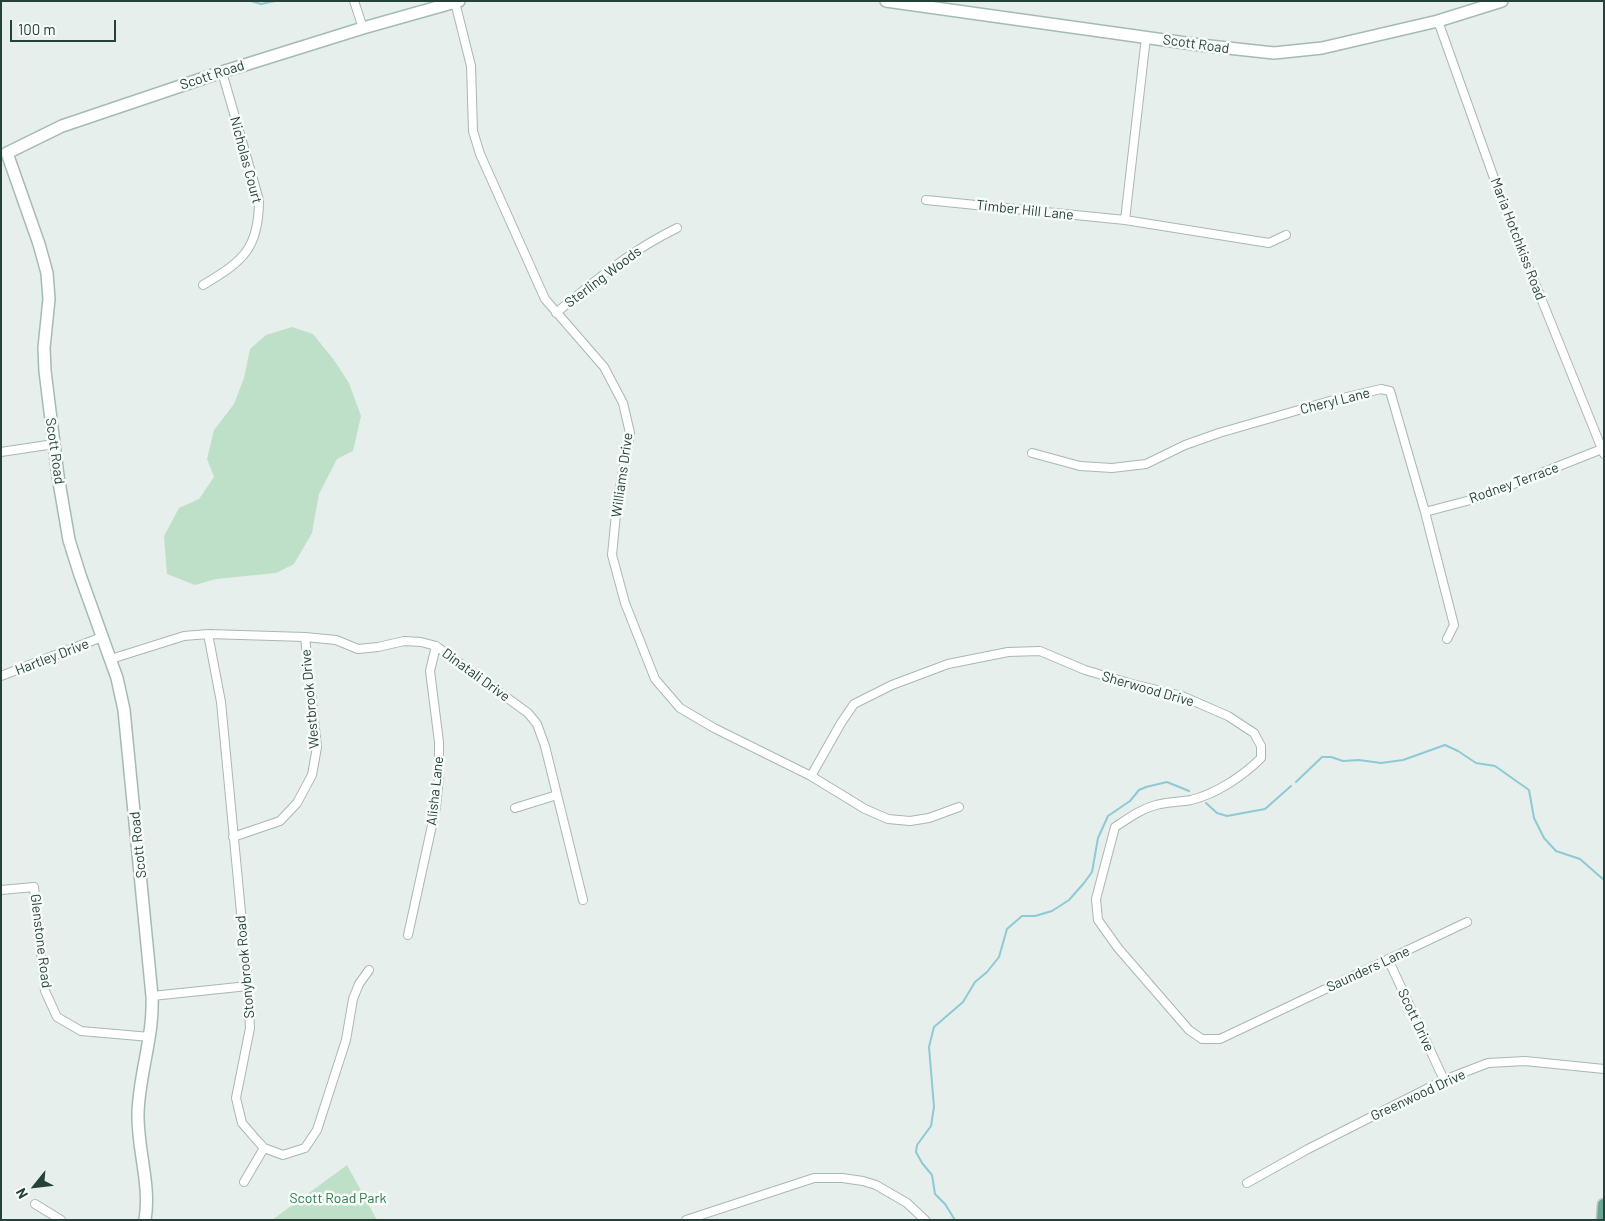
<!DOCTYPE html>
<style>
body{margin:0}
#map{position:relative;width:1605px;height:1221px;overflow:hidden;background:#e6efeb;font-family:Barlow,sans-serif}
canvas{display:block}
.frame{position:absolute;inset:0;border:2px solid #24423a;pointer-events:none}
.north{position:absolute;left:10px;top:1161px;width:50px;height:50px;-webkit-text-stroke:4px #f7fbf9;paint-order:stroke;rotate:241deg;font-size:14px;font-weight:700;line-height:20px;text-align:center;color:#24423a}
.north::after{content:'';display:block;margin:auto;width:18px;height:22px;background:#24423a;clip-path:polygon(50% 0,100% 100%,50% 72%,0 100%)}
.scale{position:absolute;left:10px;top:20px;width:106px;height:22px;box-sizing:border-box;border:2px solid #24423a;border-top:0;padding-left:6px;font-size:15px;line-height:18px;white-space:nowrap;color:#24423a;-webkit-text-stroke:4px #f7fbf9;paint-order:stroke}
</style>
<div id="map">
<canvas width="1605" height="1221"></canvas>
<div class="frame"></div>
<div class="north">N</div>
<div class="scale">100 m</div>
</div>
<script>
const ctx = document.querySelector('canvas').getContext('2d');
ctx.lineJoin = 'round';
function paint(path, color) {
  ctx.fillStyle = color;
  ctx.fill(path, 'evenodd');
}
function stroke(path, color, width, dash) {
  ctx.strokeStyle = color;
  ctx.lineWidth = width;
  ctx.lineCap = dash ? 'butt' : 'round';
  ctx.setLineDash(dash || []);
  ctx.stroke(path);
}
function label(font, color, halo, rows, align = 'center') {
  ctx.font = font + ' Barlow,sans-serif';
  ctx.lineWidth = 5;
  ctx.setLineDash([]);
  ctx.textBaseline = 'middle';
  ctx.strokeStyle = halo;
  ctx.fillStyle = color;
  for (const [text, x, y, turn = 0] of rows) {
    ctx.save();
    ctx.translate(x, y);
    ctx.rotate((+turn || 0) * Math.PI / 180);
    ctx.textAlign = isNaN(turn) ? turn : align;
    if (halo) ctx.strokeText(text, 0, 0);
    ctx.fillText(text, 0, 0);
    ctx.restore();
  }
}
paint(new Path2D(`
 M 292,327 L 313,334 L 334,360 L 349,383 L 361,416 L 353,451 L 337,459 L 319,494 L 312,533 L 294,564 L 276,573 L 216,579 L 195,585 L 167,574 L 164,536 L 179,508 L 199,499 L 214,477 L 207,459 L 214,430 L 234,404 L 244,378 L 250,349 L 266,335 Z
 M 347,1165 L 377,1220 L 272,1220 Z`), '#bfe0c8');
stroke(new Path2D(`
 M 251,1 L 261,4 L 275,1
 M 1296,782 L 1322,757 L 1331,757 L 1343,761 L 1359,760 L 1381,763 L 1403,760 L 1445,745 L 1458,751 L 1476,763 L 1495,766 L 1529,790 L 1534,818 L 1544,838 L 1556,851 L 1580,859 L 1604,880
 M 1206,803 L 1217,813 L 1227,816 L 1265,809 L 1291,786
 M 955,1220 L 945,1204 L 935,1194 L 932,1175 L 922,1163 L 916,1152 L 917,1145 L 931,1126 L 934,1107 L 929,1047 L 934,1027 L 963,1002 L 975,982 L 987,972 L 999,957 L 1007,929 L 1022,916 L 1035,916 L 1052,911 L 1069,900 L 1084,883 L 1092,872 L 1098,838 L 1108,816 L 1130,801 L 1139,790 L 1146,787 L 1167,782 L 1189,791`), '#8ec9d4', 2);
const minor = new Path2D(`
 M 354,1 L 363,28
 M 455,2 L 471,66 L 473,131 L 480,154 L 545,299 L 604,367 L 623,403 L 630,433 L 617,504 L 612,555 L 625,603 L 655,679 L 680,708 L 714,728 L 811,776 L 865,809 L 888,819 L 910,821 L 929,818 L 959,807
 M 1438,21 L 1505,209 L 1604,454
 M 926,200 L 1125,220 L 1269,243 L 1286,235
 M 1125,220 L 1146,37
 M 203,285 C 243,261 259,249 259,200 L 222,72
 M 556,313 C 596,280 630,251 677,228
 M 1,452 L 54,444
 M 1032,453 L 1080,466 L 1112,468 L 1146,464 L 1185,445 L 1219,433 L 1330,401 L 1381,389 L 1390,391 L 1425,512 L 1454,625 L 1447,639
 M 1425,512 L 1478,498 L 1602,449
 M 208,634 L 221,702 L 248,986 L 250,1028 L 236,1098 L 242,1123 L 255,1138 L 264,1148 L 283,1155 L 305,1148 L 317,1130 L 346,1040 L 353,999 L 359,984 L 369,970
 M 111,659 L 184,636 L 208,634 L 305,637 L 336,640 L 358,649 L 378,647 L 404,641 L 421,642 L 436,646 L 528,713 L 537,724 L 545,746 L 583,900
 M 1,676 L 102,637
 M 811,776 L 841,723 L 854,704 L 892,685 L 948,664 L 1008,652 L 1040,651 L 1085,670 L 1132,684 L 1182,696 L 1228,716 L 1254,733 L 1261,746 L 1261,758 C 1243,776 1216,794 1191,800 C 1180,802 1168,802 1156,805 C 1141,809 1129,818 1115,827 L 1096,899 L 1098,920 L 1118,948 L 1189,1030 L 1202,1039 L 1220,1039 L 1467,922
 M 515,808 L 557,795
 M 233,837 L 280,821 L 297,803 L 312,775 L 317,747 L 305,637
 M 1,890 L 34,887 L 45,991 L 57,1017 L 81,1031 L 150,1037
 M 408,935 L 436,807 L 439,776 L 439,742 L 430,671 L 436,646
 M 1388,959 L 1444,1080
 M 152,996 L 248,986
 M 244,1182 L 264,1148
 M 1247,1183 L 1308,1149 L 1444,1080 L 1488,1063 L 1525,1061 L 1604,1069
 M 35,1204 L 61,1220
 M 686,1220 L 814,1178 L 842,1178 L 863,1181 L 876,1185 L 907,1203 L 925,1220`);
const secondary = new Path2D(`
 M 886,1 L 1200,45 L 1274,53 L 1322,48 L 1438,21 L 1502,1
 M 145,1220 C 151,1184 137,1149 138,1113 C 139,1074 154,1036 152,996 L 124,710 L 117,678 L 80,575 L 69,540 L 58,476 L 45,371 L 44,348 L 49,299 L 47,273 L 39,244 L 7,153 L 62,126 L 222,72 L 363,28 L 459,1`);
const primary = new Path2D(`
 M 1603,1220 L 1604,1205`);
stroke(minor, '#a8b8b2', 10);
stroke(secondary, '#a4bbb3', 14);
stroke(primary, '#c2cac8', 15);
stroke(minor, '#fff', 8);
stroke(secondary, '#fff', 11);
stroke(primary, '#6aa596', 12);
label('14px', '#24423a', '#f7fbf9', [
 ["Scott Road",1196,44,8],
 ["Scott Road",212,75,-18],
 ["Nicholas Court",246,160,75],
 ["Timber Hill Lane",1025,210,6],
 ["Maria Hotchkiss Road",1518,239,69],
 ["Sterling Woods",603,277,-37],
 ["Cheryl Lane",1335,401,-14],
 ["Scott Road",55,451,82],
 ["Williams Drive",622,475,-82],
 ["Rodney Terrace",1514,483,-20],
 ["Hartley Drive",52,657,-21],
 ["Dinatali Drive",476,675,36],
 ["Sherwood Drive",1148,689,16],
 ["Westbrook Drive",310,699,-95],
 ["Alisha Lane",435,791,-84],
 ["Scott Road",138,845,-96],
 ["Glenstone Road",41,941,83],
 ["Stonybrook Road",245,967,-95],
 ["Saunders Lane",1368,969,-25],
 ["Scott Drive",1416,1020,65],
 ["Greenwood Drive",1418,1095,-25]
]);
label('14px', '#2d7a4b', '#f7fbf9', [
 ["Scott Road Park",338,1198]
]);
</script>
